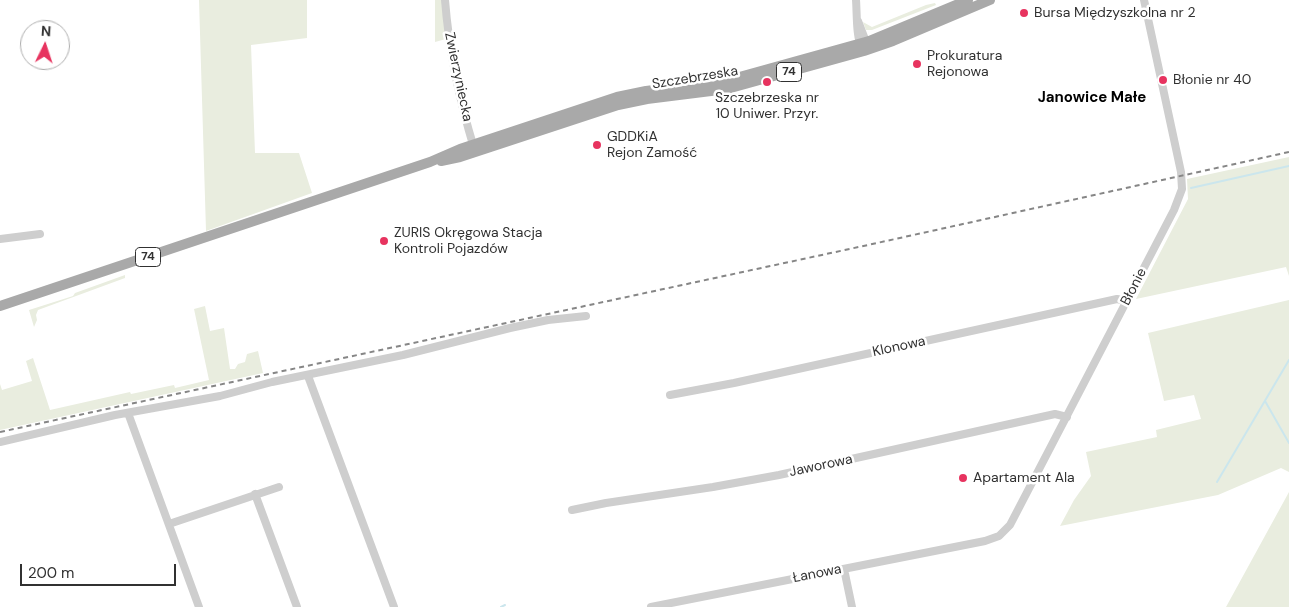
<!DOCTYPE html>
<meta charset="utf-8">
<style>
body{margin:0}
#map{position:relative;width:1289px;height:607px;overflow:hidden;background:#fff;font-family:"DM Sans",sans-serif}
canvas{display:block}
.north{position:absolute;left:20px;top:20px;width:50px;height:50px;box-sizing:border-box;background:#fff;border:1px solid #adadad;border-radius:50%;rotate:4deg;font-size:14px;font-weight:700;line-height:20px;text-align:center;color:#313131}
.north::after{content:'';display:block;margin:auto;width:18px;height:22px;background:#e7335f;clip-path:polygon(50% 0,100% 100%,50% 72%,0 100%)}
.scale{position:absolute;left:20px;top:564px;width:156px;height:22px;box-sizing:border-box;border:2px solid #313131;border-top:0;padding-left:6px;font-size:15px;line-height:18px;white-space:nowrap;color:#313131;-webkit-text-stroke:4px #fff;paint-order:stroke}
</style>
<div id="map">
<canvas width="1289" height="607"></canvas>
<div class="north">N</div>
<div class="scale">200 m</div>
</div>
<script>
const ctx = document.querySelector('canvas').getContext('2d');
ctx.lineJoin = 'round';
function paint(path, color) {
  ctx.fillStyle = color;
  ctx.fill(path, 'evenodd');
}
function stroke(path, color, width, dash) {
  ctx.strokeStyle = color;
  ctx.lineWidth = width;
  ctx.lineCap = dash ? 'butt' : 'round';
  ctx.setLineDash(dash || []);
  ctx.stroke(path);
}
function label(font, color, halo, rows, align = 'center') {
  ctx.font = font + ' "DM Sans",sans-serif';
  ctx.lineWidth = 5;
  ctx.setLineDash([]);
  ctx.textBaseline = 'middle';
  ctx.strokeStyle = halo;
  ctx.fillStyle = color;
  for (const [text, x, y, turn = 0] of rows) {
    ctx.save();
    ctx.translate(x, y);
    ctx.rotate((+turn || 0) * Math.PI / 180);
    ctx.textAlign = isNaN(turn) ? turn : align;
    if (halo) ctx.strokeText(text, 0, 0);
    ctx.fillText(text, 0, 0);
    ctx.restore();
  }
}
paint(new Path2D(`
 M 199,0 L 307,0 L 307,38 L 251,45 L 255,153 L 299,153 L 312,193 L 206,231 Z
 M 435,0 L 442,0 L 446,39 L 435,42 Z
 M 935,3 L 936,5 L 872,30 L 866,30 L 863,22 L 872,27 L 926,5 Z
 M 1289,157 L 1289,276 L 1286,267 L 1136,299 L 1188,199 L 1187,179 Z
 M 125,275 L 125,278 L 38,310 L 36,315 L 37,320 L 34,327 L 29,310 L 73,296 L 75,293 Z
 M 1289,300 L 1289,472 L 1281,468 L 1218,495 L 1060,526 L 1074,500 L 1091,476 L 1086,452 L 1157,437 L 1156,430 L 1201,419 L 1194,395 L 1164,401 L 1148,333 Z
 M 205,306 L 210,331 L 224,328 L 230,369 L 235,369 L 238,364 L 245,362 L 247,354 L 258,351 L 263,373 L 0,430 L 0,384 L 2,390 L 32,381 L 26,361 L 33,358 L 50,410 L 130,392 L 131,394 L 174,385 L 175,388 L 209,380 L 194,309 Z
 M 1289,492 L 1289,607 L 1226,607 Z`), '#e9eddf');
stroke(new Path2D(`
 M 1191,188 L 1289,166
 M 1265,401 L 1289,443
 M 1217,482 L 1289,360
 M 501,607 L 505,605`), '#cbe6ed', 2);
stroke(new Path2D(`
 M 445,0 C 449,51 459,99 474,148
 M 856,0 C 857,12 856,39 862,47
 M 858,21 L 866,42 L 865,47
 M 0,239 L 40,234
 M 308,376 L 394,607
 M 670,395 L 734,383 L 1117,299 L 1126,301
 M 128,413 L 199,607
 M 0,442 L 115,415 L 220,396 L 272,382 L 403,355 L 510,328 L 548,320 L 586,316
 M 255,494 L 297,607
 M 572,510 L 606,503 L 713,487 L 779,475 L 1055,414 L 1067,417
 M 169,524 L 279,487
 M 844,569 L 852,607
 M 651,607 L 985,541 L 999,536 L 1010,525 L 1174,210 L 1182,189 L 1181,172 L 1144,0`), '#cecece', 8);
stroke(new Path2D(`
 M 441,161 L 460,157 L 618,105 L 647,99 L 727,89 L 864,51 L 893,41 L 990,0
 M 0,306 L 430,162 L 460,149 L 617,97 L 646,91 L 725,81 L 869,41 L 968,0`), '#a9a9a9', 10);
stroke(new Path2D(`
 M 0,432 L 868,245 L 1289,152`), '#868686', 2, [5, 4]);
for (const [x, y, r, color] of [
 [1024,13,5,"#e7335f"],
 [917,64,5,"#e7335f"],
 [1163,80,5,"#e7335f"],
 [767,82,5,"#e7335f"],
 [597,145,5,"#e7335f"],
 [384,241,5,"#e7335f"],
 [963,478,5,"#e7335f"]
]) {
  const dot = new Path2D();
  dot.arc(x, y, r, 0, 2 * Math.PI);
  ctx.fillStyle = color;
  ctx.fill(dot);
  stroke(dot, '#fff', 2);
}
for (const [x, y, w] of [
 [789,72,25],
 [148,257,25]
]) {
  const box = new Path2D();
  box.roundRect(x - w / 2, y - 9.5, w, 19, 4);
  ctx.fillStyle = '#fff';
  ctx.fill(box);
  stroke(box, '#313131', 1);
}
label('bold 12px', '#313131', null, [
 ["74",789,72],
 ["74",148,257]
]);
label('14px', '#313131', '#fff', [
 ["Bursa Międzyszkolna nr 2",1034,13],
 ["Prokuratura",927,56],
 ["Rejonowa",927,72],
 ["Błonie nr 40",1173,80],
 ["Szczebrzeska nr",767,98,"center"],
 ["10 Uniwer. Przyr.",767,114,"center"],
 ["GDDKiA",607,137],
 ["Rejon Zamość",607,153],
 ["ZURIS Okręgowa Stacja",394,233],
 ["Kontroli Pojazdów",394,249],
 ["Apartament Ala",973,478]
], 'left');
label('14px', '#313131', '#fff', [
 ["Zwierzyniecka",458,77,78],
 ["Szczebrzeska",695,78,-9],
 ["Błonie",1134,287,-63],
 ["Klonowa",899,347,-12],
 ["Jaworowa",821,466,-12],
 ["Łanowa",817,574,-11]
]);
label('bold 15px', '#000', '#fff', [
 ["Janowice Małe",1092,98]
]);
</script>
